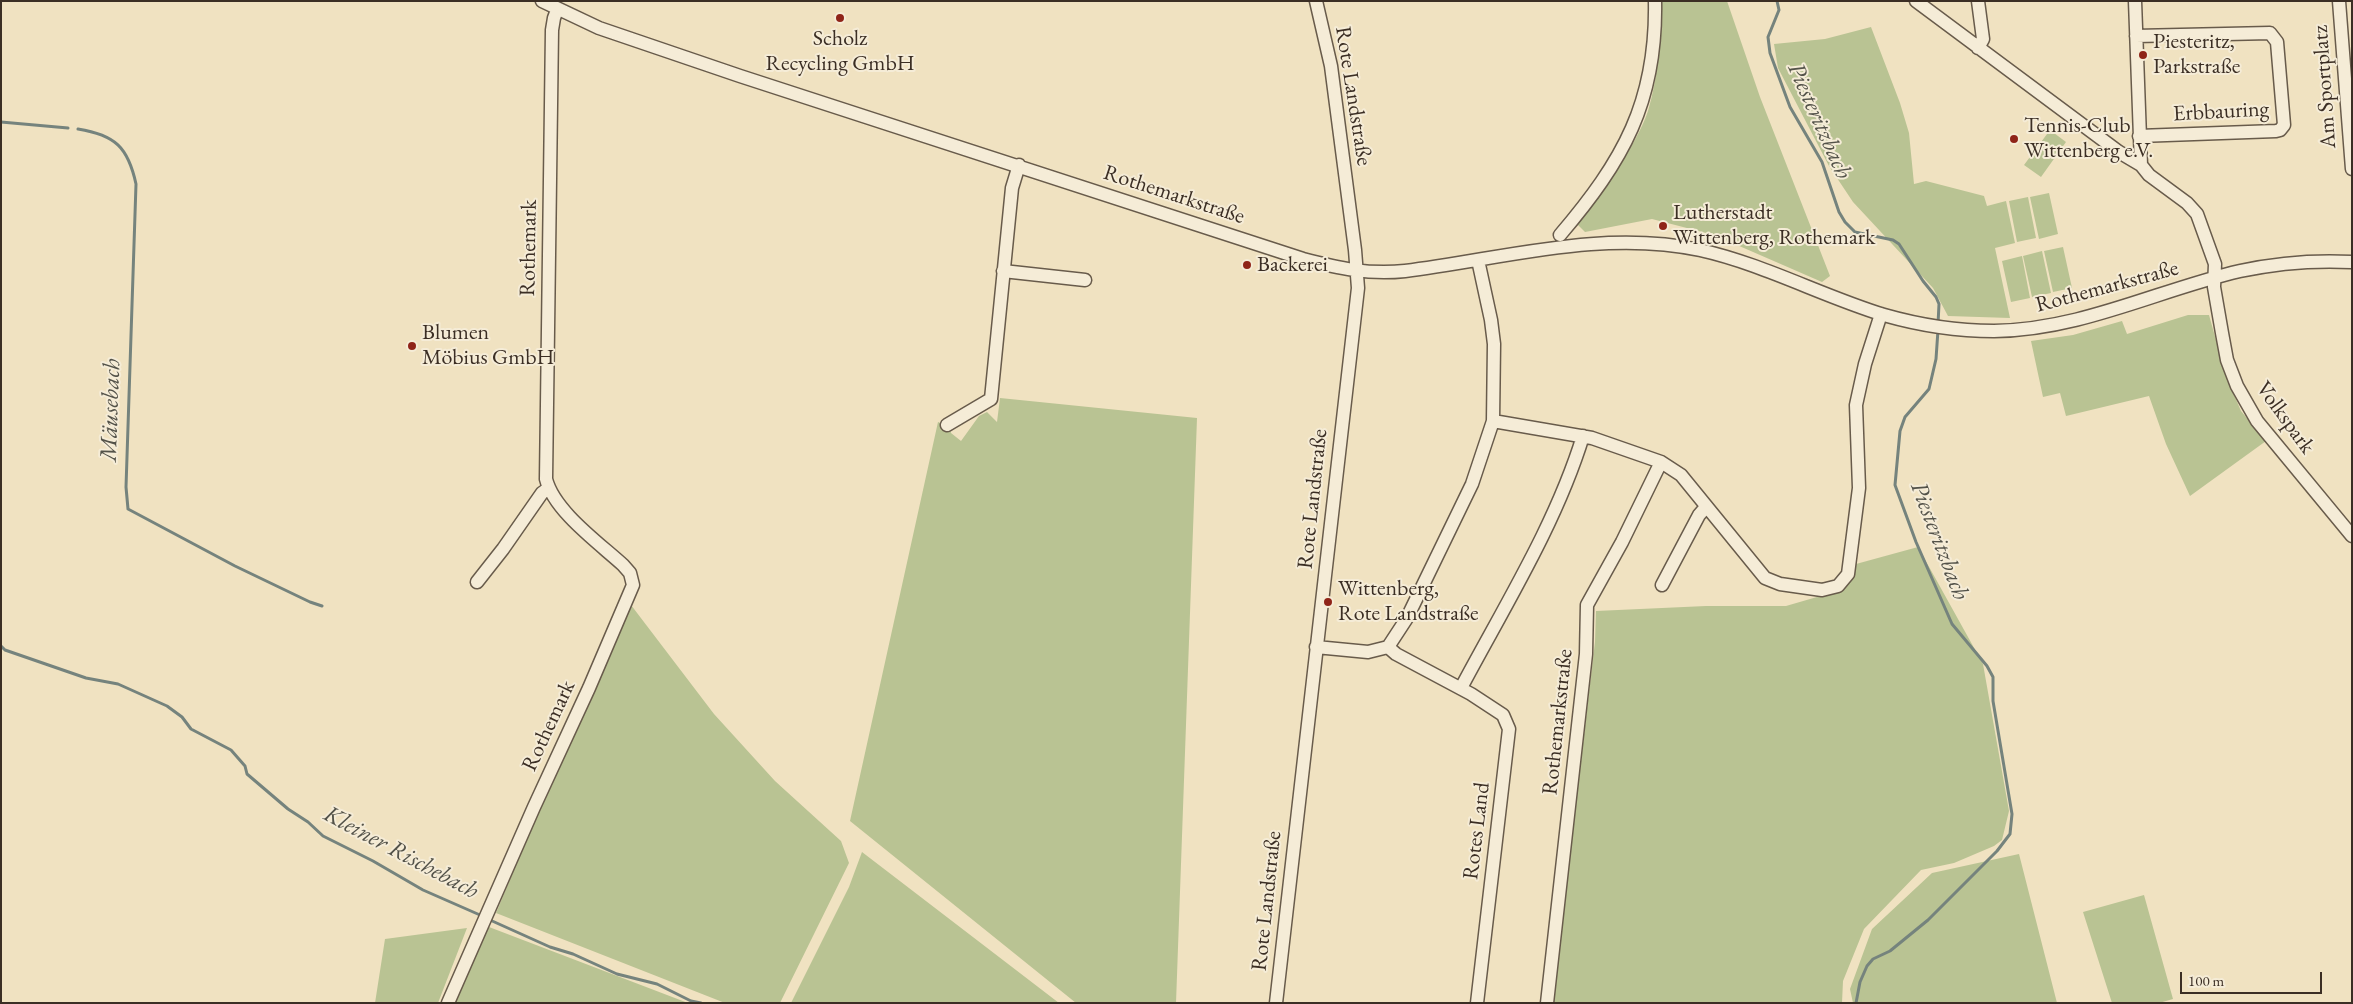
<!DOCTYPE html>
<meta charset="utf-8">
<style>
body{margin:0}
#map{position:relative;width:2353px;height:1004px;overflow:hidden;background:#f0e2c1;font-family:"EB Garamond",serif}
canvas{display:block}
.frame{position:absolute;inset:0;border:2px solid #3b2e24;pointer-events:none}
.scale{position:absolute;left:2180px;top:972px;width:142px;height:22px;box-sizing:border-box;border:2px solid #3b2e24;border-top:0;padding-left:6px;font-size:15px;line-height:18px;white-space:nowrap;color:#3b2e24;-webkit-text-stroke:4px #f5ecd7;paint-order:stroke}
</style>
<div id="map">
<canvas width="2353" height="1004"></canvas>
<div class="frame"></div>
<div class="scale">100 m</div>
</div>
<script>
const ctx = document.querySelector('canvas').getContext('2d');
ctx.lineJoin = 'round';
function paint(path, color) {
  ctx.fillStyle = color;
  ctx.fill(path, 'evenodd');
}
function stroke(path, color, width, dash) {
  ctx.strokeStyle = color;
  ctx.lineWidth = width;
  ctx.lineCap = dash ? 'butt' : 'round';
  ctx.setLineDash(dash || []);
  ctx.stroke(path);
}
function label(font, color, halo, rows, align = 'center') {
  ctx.font = font + ' "EB Garamond",serif';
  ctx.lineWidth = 4;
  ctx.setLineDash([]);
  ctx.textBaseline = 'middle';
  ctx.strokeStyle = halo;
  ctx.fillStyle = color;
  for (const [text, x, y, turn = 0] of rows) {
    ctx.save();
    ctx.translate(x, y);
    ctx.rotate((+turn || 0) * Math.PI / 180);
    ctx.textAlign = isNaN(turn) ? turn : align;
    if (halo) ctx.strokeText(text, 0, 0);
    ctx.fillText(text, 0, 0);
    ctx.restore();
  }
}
paint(new Path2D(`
 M 1662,1 L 1727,1 L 1760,97 L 1830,276 L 1822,282 L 1714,235 L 1652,219 L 1585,232 L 1577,224 C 1601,191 1635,149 1648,111 C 1658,79 1661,34 1662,1 Z
 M 1871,27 L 1900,103 L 1909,133 L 1914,184 L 1926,181 L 1984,196 L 1987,206 L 2006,201 L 2015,243 L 1995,248 L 2010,318 L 1948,316 L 1933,288 L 1853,202 L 1829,166 L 1778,68 L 1774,44 L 1825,39 Z
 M 2050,130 L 2066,142 L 2041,177 L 2024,165 Z
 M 2049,193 L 2058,234 L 2039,239 L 2030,197 Z
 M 2028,197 L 2036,238 L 2017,242 L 2009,201 Z
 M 2063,247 L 2072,288 L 2053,292 L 2044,251 Z
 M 2042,251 L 2051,293 L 2032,297 L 2023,256 Z
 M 2022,256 L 2030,298 L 2011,302 L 2002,261 Z
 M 2188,315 L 2209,315 L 2226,376 L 2241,411 L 2266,441 L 2190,496 L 2166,444 L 2149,396 L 2066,416 L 2060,393 L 2043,397 L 2031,341 L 2073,335 L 2122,321 L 2127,334 Z
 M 1000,398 L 1197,418 L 1176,1003 L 1076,1003 L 850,821 L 938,422 L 950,427 L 951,433 L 961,441 L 979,416 L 987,412 L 997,422 Z
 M 1918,547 L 1983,664 L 2009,811 L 2002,840 L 1994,846 L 1954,863 L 1921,870 L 1864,929 L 1843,981 L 1842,1003 L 1552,1003 L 1595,642 L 1596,611 L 1706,606 L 1786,606 L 1841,590 L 1856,564 Z
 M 631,605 L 714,714 L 775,781 L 841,841 L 849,863 L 780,1003 L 725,1003 L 496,913 L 536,817 Z
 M 862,852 L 1059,1003 L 791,1003 L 849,887 Z
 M 2019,854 L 2057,1003 L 1853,1003 L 1850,989 L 1872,929 L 1932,873 Z
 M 2144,895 L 2173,999 L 2159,1003 L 2112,1003 L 2083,912 Z
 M 489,927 L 688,1003 L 455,1003 L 481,938 Z
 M 467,928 L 438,1003 L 375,1003 L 385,939 Z`), '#b9c393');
stroke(new Path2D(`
 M 1777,1 L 1779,10 L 1768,37 L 1770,53 L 1790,107 L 1822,162 L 1839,212 L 1845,222 L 1855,232 L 1893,240 L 1899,244 L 1923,281 L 1936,297 L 1939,304 L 1938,324
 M 1,122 L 68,128
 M 78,129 C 115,135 128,147 136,184 L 126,487 L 128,509 L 235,566 L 310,602 L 322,606
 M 1,646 L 5,650 L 86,678 L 118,684 L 167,706 L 182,717 L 191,729 L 231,750 L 245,766 L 247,774 L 288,809 L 308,822 L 323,836 L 373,861 L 423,890 L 480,915
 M 490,920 L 550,947 L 573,954 L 617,974 L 657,984 L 691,1001 L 701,1003
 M 1856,1003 L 1860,982 L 1867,966 L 1873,959 L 1890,951 L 1928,920 L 1997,851 L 2010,834 L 2012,814 L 1993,701 L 1993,677 L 1987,666 L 1952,624 L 1916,542 L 1895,485 L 1900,431 L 1905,417 L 1929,389 L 1936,359 L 1938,330`), '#75837d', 3);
const minor = new Path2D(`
 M 542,1 L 599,28 L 740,76 L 1303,259 C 1338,268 1368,275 1405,271 C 1503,259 1601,229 1700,250 C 1763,264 1822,296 1884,315 C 1919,325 1957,331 1994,331 C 2081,330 2158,290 2240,271 C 2277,263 2314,260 2352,262
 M 1916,1 L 2119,152 L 2141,165 L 2149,175 L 2187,203 L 2197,214 L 2215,264 L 2214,287 L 2222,333 L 2227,360 L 2237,386 L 2257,421 L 2352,536
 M 1978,1 L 1983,39 L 1978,48
 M 2135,1 L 2141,165
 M 2339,1 L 2352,169
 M 2136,36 L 2270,33 L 2277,42 L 2284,125 L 2280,130 L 2276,131 L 2139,136
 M 1560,235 C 1623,161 1657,102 1655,1
 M 1003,271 L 1085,280
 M 1493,421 L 1592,438 L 1661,462 L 1681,475 L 1765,578 L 1780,584 L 1822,590 L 1838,586 L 1848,574 L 1859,488 L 1856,405 L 1865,364 L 1881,314
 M 947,425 L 991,399 L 1012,188 L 1019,165
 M 477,582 L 503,549 L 542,493 L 549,488
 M 1662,585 L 1699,515 L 1706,507
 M 1316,647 L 1368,652 L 1388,647 L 1396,654 L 1471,694 L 1503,715 L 1509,729 L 1477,1003
 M 1388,647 L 1407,618 L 1472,484 L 1493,421 L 1494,344 L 1491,320 L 1478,260
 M 1461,688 C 1504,607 1556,524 1583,436
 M 448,1003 L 534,807 L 589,688 L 633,585 L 630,573 L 623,565 C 599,543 554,511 546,479 L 552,30 L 554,18 L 557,10
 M 1276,1003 L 1358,288 L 1355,250 L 1331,66 L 1316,1
 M 1547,1003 L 1586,654 L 1587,605 L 1622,542 L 1661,462`);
stroke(minor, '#685b4b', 15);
stroke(minor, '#f5ecd7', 12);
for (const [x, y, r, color] of [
 [840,18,5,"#8f2418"],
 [2143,55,5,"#8f2418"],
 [2014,139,5,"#8f2418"],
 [1663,226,5,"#8f2418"],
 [1247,265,5,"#8f2418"],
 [412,346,5,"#8f2418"],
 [1328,602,5,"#8f2418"]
]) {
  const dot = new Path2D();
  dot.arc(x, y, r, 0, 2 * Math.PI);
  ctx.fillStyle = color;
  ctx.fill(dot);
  stroke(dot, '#f5ecd7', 2);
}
label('22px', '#3b2e24', '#f5ecd7', [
 ["Scholz",840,39,"center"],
 ["Recycling GmbH",840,64,"center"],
 ["Piesteritz,",2153,42],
 ["Parkstraße",2153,67],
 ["Tennis-Club",2024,126],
 ["Wittenberg e.V.",2024,151],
 ["Lutherstadt",1673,213],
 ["Wittenberg, Rothemark",1673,238],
 ["Backerei",1257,265],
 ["Blumen",422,333],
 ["Möbius GmbH",422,358],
 ["Wittenberg,",1338,589],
 ["Rote Landstraße",1338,614]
], 'left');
label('22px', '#3b2e24', '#f5ecd7', [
 ["Am Sportplatz",2325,87,-94],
 ["Rote Landstraße",1353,96,81],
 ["Erbbauring",2221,112,-3],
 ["Rothemarkstraße",1174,195,18],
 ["Rothemark",529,248,-89],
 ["Rothemarkstraße",2107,287,-15],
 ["Volkspark",2285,418,54],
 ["Rote Landstraße",1313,499,-84],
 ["Rothemarkstraße",1558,722,-84],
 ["Rothemark",549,726,-65],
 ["Rotes Land",1477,831,-83],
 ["Rote Landstraße",1267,901,-84]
]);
label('italic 24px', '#535249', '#f5ecd7', [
 ["Piesteritzbach",1819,121,66],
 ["Mäusebach",111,410,-88],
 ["Piesteritzbach",1939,541,69],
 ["Kleiner Rischebach",401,853,28]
]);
</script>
